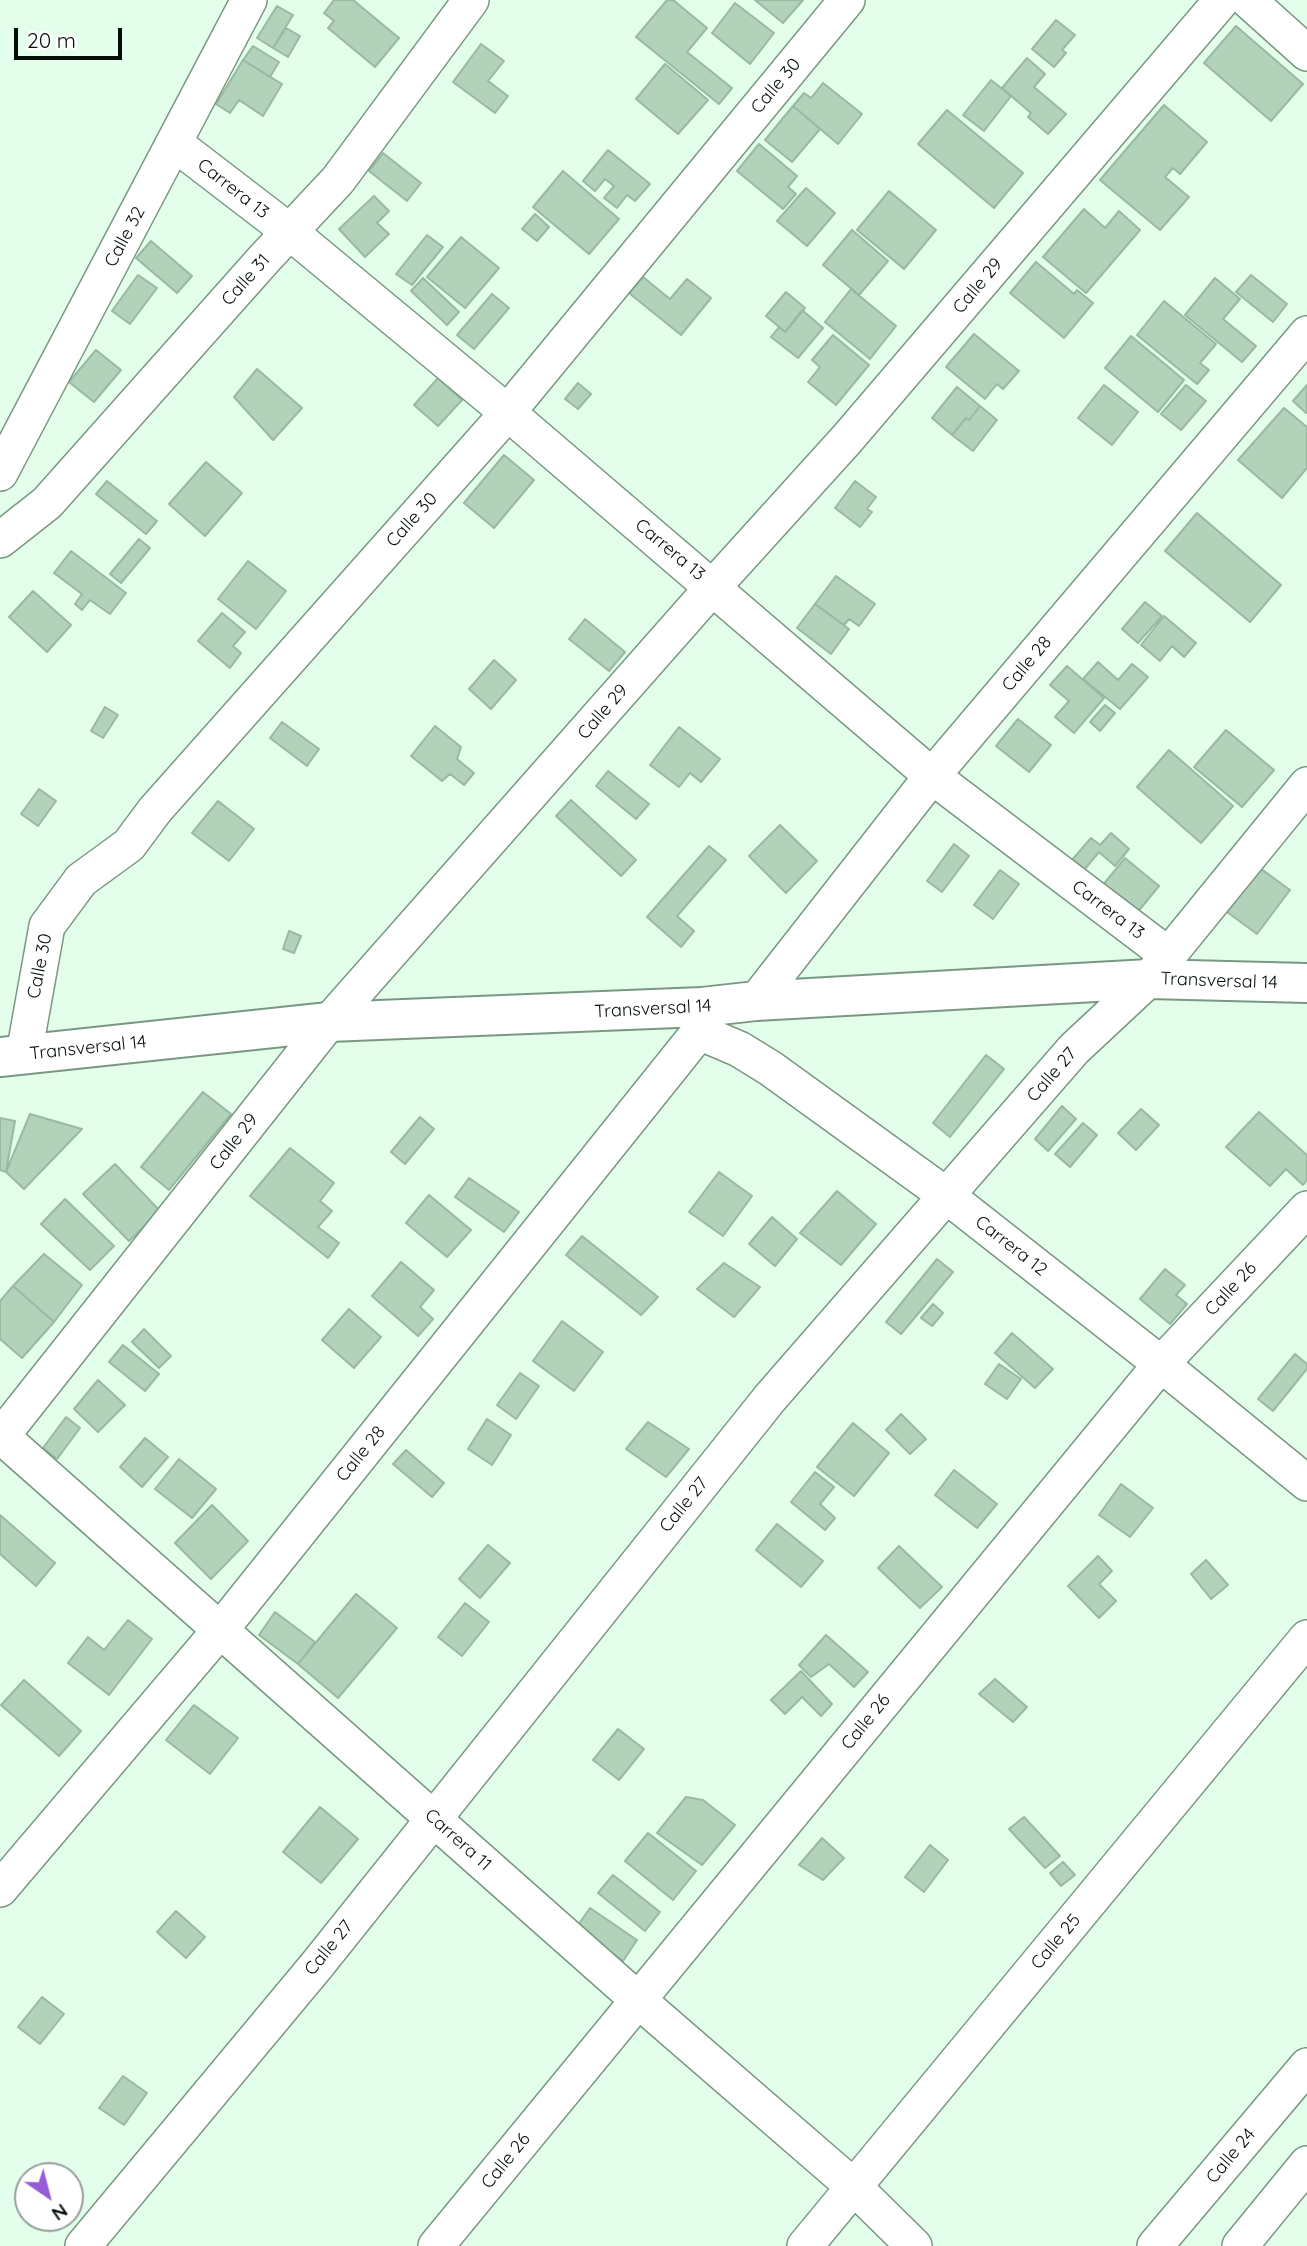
<!DOCTYPE html>
<style>
body{margin:0}
#map{position:relative;width:1307px;height:2246px;overflow:hidden;background:#e3feea;font-family:Quicksand,sans-serif}
canvas{display:block}
.north{position:absolute;left:14px;top:2162px;width:70px;height:70px;box-sizing:border-box;background:#fff;border:2px solid #9b9f9c;border-radius:50%;rotate:145deg;font-size:19px;font-weight:700;line-height:28px;text-align:center;color:#050f08}
.north::after{content:'';display:block;margin:auto;width:24px;height:32px;background:#965ed6;clip-path:polygon(50% 0,100% 100%,50% 72%,0 100%)}
.scale{position:absolute;left:14px;top:28px;width:108px;height:32px;box-sizing:border-box;border:4px solid #050f08;border-top:0;padding-left:9px;font-size:21px;line-height:24px;white-space:nowrap;color:#050f08;-webkit-text-stroke:5px #fff;paint-order:stroke}
</style>
<div id="map">
<canvas width="1307" height="2246"></canvas>
<div class="north">N</div>
<div class="scale">20 m</div>
</div>
<script>
const ctx = document.querySelector('canvas').getContext('2d');
ctx.lineJoin = 'round';
function paint(path, color) {
  ctx.fillStyle = color;
  ctx.fill(path, 'evenodd');
}
function stroke(path, color, width, dash) {
  ctx.strokeStyle = color;
  ctx.lineWidth = width;
  ctx.lineCap = dash ? 'butt' : 'round';
  ctx.setLineDash(dash || []);
  ctx.stroke(path);
}
function label(font, color, halo, rows, align = 'center') {
  ctx.font = font + ' Quicksand,sans-serif';
  ctx.lineWidth = 5;
  ctx.setLineDash([]);
  ctx.textBaseline = 'middle';
  ctx.strokeStyle = halo;
  ctx.fillStyle = color;
  for (const [text, x, y, turn = 0] of rows) {
    ctx.save();
    ctx.translate(x, y);
    ctx.rotate((+turn || 0) * Math.PI / 180);
    ctx.textAlign = isNaN(turn) ? turn : align;
    if (halo) ctx.strokeText(text, 0, 0);
    ctx.fillText(text, 0, 0);
    ctx.restore();
  }
}
const building = new Path2D(`
 M 334,0 L 353,0 L 399,38 L 375,67 L 328,28 L 334,21 L 324,13 Z
 M 667,0 L 673,0 L 707,28 L 687,52 L 732,88 L 719,104 L 636,37 Z
 M 755,0 L 803,0 L 783,23 Z
 M 735,3 L 774,33 L 750,64 L 712,33 Z
 M 277,6 L 293,15 L 273,48 L 257,38 Z
 M 1056,20 L 1075,35 L 1062,50 L 1066,53 L 1054,67 L 1032,49 Z
 M 1236,26 L 1303,84 L 1271,121 L 1204,63 Z
 M 286,28 L 300,36 L 288,57 L 273,48 Z
 M 481,44 L 504,61 L 488,81 L 508,96 L 495,113 L 453,82 Z
 M 253,46 L 279,62 L 270,77 L 243,60 Z
 M 1027,58 L 1045,74 L 1034,87 L 1066,114 L 1048,134 L 1028,117 L 1031,113 L 1002,88 Z
 M 243,60 L 282,84 L 263,116 L 239,100 L 230,113 L 216,104 Z
 M 665,64 L 708,100 L 678,134 L 636,99 Z
 M 991,80 L 1011,96 L 984,131 L 963,115 Z
 M 823,83 L 862,114 L 838,144 L 793,106 L 804,93 L 811,98 Z
 M 1164,105 L 1207,142 L 1180,174 L 1173,168 L 1165,177 L 1189,197 L 1160,230 L 1100,180 Z
 M 793,106 L 820,129 L 792,162 L 765,140 Z
 M 947,110 L 1023,173 L 994,208 L 918,144 Z
 M 759,144 L 797,176 L 788,187 L 796,194 L 783,209 L 737,171 Z
 M 608,150 L 650,184 L 635,201 L 627,195 L 617,208 L 604,198 L 614,186 L 605,179 L 595,191 L 583,181 Z
 M 383,153 L 421,183 L 407,201 L 369,171 Z
 M 563,171 L 619,219 L 589,254 L 533,207 Z
 M 806,188 L 835,213 L 807,246 L 777,221 Z
 M 889,191 L 936,230 L 904,269 L 857,230 Z
 M 374,196 L 389,211 L 377,223 L 389,234 L 365,257 L 339,229 Z
 M 1084,209 L 1105,228 L 1119,211 L 1140,230 L 1086,293 L 1043,257 Z
 M 535,214 L 549,227 L 537,241 L 522,229 Z
 M 852,230 L 888,261 L 859,295 L 823,265 Z
 M 427,235 L 443,247 L 412,285 L 396,274 Z
 M 461,237 L 499,268 L 465,308 L 427,277 Z
 M 151,241 L 192,276 L 177,293 L 136,258 Z
 M 1036,262 L 1074,294 L 1077,290 L 1093,303 L 1064,338 L 1010,293 Z
 M 138,275 L 157,288 L 130,324 L 112,311 Z
 M 1251,275 L 1287,304 L 1273,322 L 1236,292 Z
 M 643,277 L 670,299 L 687,279 L 711,298 L 681,335 L 629,293 Z
 M 423,278 L 459,312 L 447,325 L 411,291 Z
 M 1215,278 L 1240,299 L 1223,319 L 1256,346 L 1242,362 L 1185,315 Z
 M 851,289 L 896,326 L 870,359 L 825,322 Z
 M 786,292 L 805,308 L 785,332 L 766,316 Z
 M 492,294 L 509,308 L 474,349 L 457,335 Z
 M 1164,301 L 1216,344 L 1200,363 L 1209,370 L 1197,384 L 1137,335 Z
 M 802,310 L 823,328 L 798,358 L 771,337 L 779,327 L 785,332 Z
 M 974,334 L 1019,371 L 1003,389 L 997,384 L 985,399 L 946,367 Z
 M 833,335 L 869,365 L 836,405 L 808,382 L 820,367 L 812,360 Z
 M 1131,336 L 1184,380 L 1158,412 L 1105,368 Z
 M 96,350 L 121,370 L 94,402 L 69,382 Z
 M 257,369 L 302,408 L 273,440 L 234,397 Z
 M 438,378 L 462,400 L 438,426 L 414,405 Z
 M 578,383 L 591,394 L 578,409 L 565,399 Z
 M 1104,385 L 1138,412 L 1112,445 L 1078,418 Z
 M 1186,385 L 1206,401 L 1181,430 L 1161,414 Z
 M 1307,385 L 1307,412 L 1306,413 L 1293,401 Z
 M 957,387 L 980,406 L 969,420 L 966,418 L 952,435 L 932,418 Z
 M 980,406 L 997,420 L 973,451 L 952,435 L 966,418 L 969,420 Z
 M 1284,408 L 1307,427 L 1307,468 L 1282,498 L 1238,460 Z
 M 504,455 L 534,480 L 494,528 L 464,503 Z
 M 206,462 L 242,493 L 205,536 L 169,504 Z
 M 107,481 L 157,521 L 146,534 L 96,494 Z
 M 855,481 L 876,497 L 867,509 L 872,512 L 860,527 L 835,508 Z
 M 1197,513 L 1281,585 L 1250,622 L 1165,551 Z
 M 139,539 L 150,548 L 121,583 L 110,574 Z
 M 71,551 L 126,593 L 110,614 L 90,600 L 82,610 L 75,604 L 82,594 L 54,573 Z
 M 248,561 L 286,591 L 256,629 L 218,599 Z
 M 836,576 L 875,604 L 859,626 L 849,619 L 844,625 L 815,604 Z
 M 33,591 L 71,625 L 47,652 L 9,617 Z
 M 1145,602 L 1162,616 L 1138,643 L 1122,629 Z
 M 815,604 L 849,629 L 831,654 L 797,628 Z
 M 222,613 L 245,632 L 233,646 L 241,653 L 230,668 L 198,641 Z
 M 1164,616 L 1196,643 L 1184,657 L 1172,646 L 1160,661 L 1141,645 Z
 M 585,619 L 625,652 L 609,671 L 569,639 Z
 M 494,660 L 516,680 L 491,709 L 469,689 Z
 M 1098,662 L 1118,680 L 1132,664 L 1148,677 L 1120,709 L 1083,679 Z
 M 1067,666 L 1104,698 L 1074,733 L 1055,717 L 1069,701 L 1050,685 Z
 M 1105,705 L 1115,713 L 1100,731 L 1090,722 Z
 M 105,707 L 118,715 L 103,738 L 91,731 Z
 M 1018,719 L 1051,745 L 1029,772 L 996,746 Z
 M 282,722 L 319,749 L 307,766 L 270,738 Z
 M 435,726 L 461,747 L 457,759 L 474,773 L 464,785 L 450,774 L 442,781 L 411,756 Z
 M 679,727 L 720,759 L 701,782 L 690,773 L 679,787 L 650,765 Z
 M 1226,730 L 1274,770 L 1242,807 L 1194,767 Z
 M 1169,750 L 1233,806 L 1201,843 L 1137,787 Z
 M 608,771 L 649,804 L 636,819 L 596,786 Z
 M 39,789 L 56,801 L 38,826 L 21,814 Z
 M 571,800 L 636,860 L 621,876 L 556,816 Z
 M 218,801 L 254,829 L 229,861 L 192,833 Z
 M 780,825 L 817,861 L 786,893 L 749,856 Z
 M 1111,833 L 1129,849 L 1115,866 L 1099,852 L 1084,870 L 1072,860 L 1091,838 L 1100,845 Z
 M 954,844 L 969,856 L 942,892 L 927,881 Z
 M 709,846 L 726,860 L 677,916 L 694,931 L 681,947 L 647,917 Z
 M 1125,858 L 1159,886 L 1136,914 L 1102,886 Z
 M 1260,868 L 1290,890 L 1257,934 L 1227,912 Z
 M 1000,870 L 1019,884 L 993,919 L 974,905 Z
 M 289,931 L 301,936 L 294,953 L 283,949 Z
 M 986,1055 L 1004,1069 L 950,1137 L 933,1123 Z
 M 203,1092 L 231,1114 L 169,1190 L 141,1167 Z
 M 1062,1106 L 1076,1119 L 1048,1151 L 1035,1139 Z
 M 1141,1109 L 1159,1125 L 1136,1150 L 1118,1133 Z
 M 1259,1112 L 1307,1155 L 1307,1180 L 1303,1185 L 1286,1169 L 1270,1186 L 1226,1147 Z
 M 30,1114 L 82,1129 L 24,1189 L 6,1172 Z
 M 420,1117 L 434,1129 L 405,1164 L 391,1152 Z
 M 0,1118 L 15,1121 L 6,1172 L 0,1170 Z
 M 1083,1123 L 1097,1135 L 1070,1167 L 1055,1154 Z
 M 290,1148 L 334,1183 L 320,1201 L 332,1211 L 318,1227 L 339,1243 L 328,1258 L 250,1196 Z
 M 115,1164 L 160,1211 L 129,1241 L 83,1194 Z
 M 719,1172 L 752,1196 L 723,1236 L 689,1212 Z
 M 469,1178 L 519,1212 L 504,1232 L 455,1197 Z
 M 837,1191 L 876,1224 L 841,1265 L 800,1233 Z
 M 429,1195 L 471,1230 L 447,1257 L 406,1223 Z
 M 65,1199 L 114,1246 L 90,1270 L 41,1224 Z
 M 772,1217 L 797,1239 L 775,1266 L 749,1244 Z
 M 582,1236 L 658,1297 L 641,1315 L 566,1255 Z
 M 44,1254 L 82,1285 L 54,1322 L 13,1286 Z
 M 937,1259 L 953,1272 L 901,1334 L 886,1322 Z
 M 401,1262 L 434,1290 L 420,1307 L 433,1319 L 418,1336 L 372,1296 Z
 M 724,1263 L 760,1287 L 734,1317 L 697,1289 Z
 M 1165,1269 L 1185,1285 L 1176,1295 L 1187,1304 L 1170,1324 L 1140,1299 Z
 M 13,1286 L 54,1322 L 22,1358 L 0,1339 L 0,1301 Z
 M 933,1304 L 943,1313 L 932,1326 L 921,1318 Z
 M 349,1309 L 381,1337 L 354,1368 L 322,1340 Z
 M 562,1321 L 603,1352 L 574,1391 L 533,1361 Z
 M 144,1329 L 171,1356 L 159,1368 L 132,1342 Z
 M 1012,1333 L 1053,1369 L 1035,1388 L 995,1353 Z
 M 123,1345 L 159,1374 L 145,1391 L 109,1362 Z
 M 1295,1354 L 1307,1364 L 1307,1369 L 1273,1411 L 1258,1399 Z
 M 999,1364 L 1021,1379 L 1007,1399 L 985,1384 Z
 M 520,1373 L 539,1386 L 516,1419 L 497,1405 Z
 M 98,1380 L 125,1405 L 98,1432 L 74,1409 Z
 M 901,1414 L 926,1439 L 910,1454 L 886,1430 Z
 M 66,1417 L 80,1428 L 57,1459 L 43,1448 Z
 M 487,1419 L 511,1435 L 492,1465 L 468,1449 Z
 M 648,1422 L 689,1449 L 666,1477 L 626,1449 Z
 M 853,1423 L 889,1453 L 854,1496 L 817,1467 Z
 M 145,1438 L 168,1457 L 142,1487 L 120,1467 Z
 M 406,1450 L 444,1483 L 432,1497 L 393,1464 Z
 M 179,1459 L 216,1489 L 192,1518 L 155,1489 Z
 M 954,1470 L 997,1504 L 977,1528 L 935,1495 Z
 M 815,1472 L 834,1487 L 820,1504 L 835,1518 L 825,1530 L 791,1502 Z
 M 1121,1484 L 1153,1508 L 1130,1537 L 1099,1515 Z
 M 212,1505 L 248,1541 L 211,1579 L 175,1543 Z
 M 0,1515 L 55,1563 L 36,1586 L 0,1554 Z
 M 777,1524 L 823,1561 L 801,1587 L 756,1550 Z
 M 488,1545 L 510,1563 L 480,1598 L 459,1579 Z
 M 899,1546 L 942,1587 L 920,1608 L 878,1568 Z
 M 1098,1556 L 1112,1571 L 1099,1584 L 1116,1601 L 1099,1618 L 1068,1586 Z
 M 1206,1560 L 1228,1585 L 1211,1599 L 1191,1574 Z
 M 356,1594 L 397,1628 L 338,1698 L 298,1664 Z
 M 465,1603 L 489,1622 L 462,1656 L 438,1637 Z
 M 275,1612 L 315,1642 L 298,1664 L 259,1635 Z
 M 128,1620 L 152,1639 L 109,1695 L 68,1663 L 88,1637 L 104,1650 Z
 M 826,1635 L 868,1672 L 854,1687 L 829,1664 L 811,1677 L 799,1665 Z
 M 801,1671 L 832,1704 L 821,1716 L 802,1697 L 785,1714 L 771,1700 Z
 M 995,1679 L 1027,1707 L 1013,1722 L 979,1694 Z
 M 24,1680 L 81,1731 L 59,1756 L 1,1705 Z
 M 194,1705 L 238,1738 L 210,1774 L 166,1740 Z
 M 618,1729 L 644,1749 L 619,1780 L 593,1760 Z
 M 686,1797 L 703,1800 L 735,1825 L 702,1865 L 657,1833 Z
 M 320,1807 L 358,1839 L 321,1883 L 283,1852 Z
 M 1024,1817 L 1060,1856 L 1045,1868 L 1009,1829 Z
 M 648,1833 L 696,1871 L 673,1900 L 625,1861 Z
 M 822,1838 L 844,1858 L 823,1880 L 799,1865 Z
 M 930,1845 L 948,1860 L 924,1892 L 905,1877 Z
 M 1063,1862 L 1075,1875 L 1061,1886 L 1050,1873 Z
 M 613,1875 L 660,1912 L 645,1931 L 598,1893 Z
 M 590,1908 L 637,1940 L 623,1961 L 576,1928 Z
 M 176,1911 L 205,1937 L 186,1958 L 157,1932 Z
 M 42,1997 L 64,2014 L 40,2044 L 18,2027 Z
 M 123,2076 L 147,2093 L 124,2125 L 99,2108 Z`);
paint(building, '#b2d2ba');
stroke(building, '#99b9a1', 2);
const minor = new Path2D(`
 M 1248,0 L 1307,53
 M 174,143 L 290,232 L 507,412 L 932,776 L 1168,955
 M 0,473 L 249,0
 M 0,540 L 47,503 L 265,258 L 338,180 L 471,0
 M 756,1001 L 932,776 L 1307,334
 M 699,1032 L 739,1049 L 770,1068 L 947,1196 L 1161,1364 L 1307,1483
 M 24,1054 L 47,926 L 81,880 L 129,845 L 155,810 L 497,425 L 847,0
 M 0,1435 L 637,1999 L 854,2187 L 914,2246
 M 0,1438 L 329,1022 L 713,587 L 847,439 L 1222,0
 M 0,1889 L 221,1629 L 699,1032 L 702,1007
 M 83,2246 L 317,1965 L 770,1398 L 1074,1049 L 1149,979 L 1307,785
 M 436,2246 L 1161,1364 L 1307,1209
 M 805,2246 L 1307,1638
 M 1155,2246 L 1307,2066
 M 1240,2246 L 1307,2164`);
const tertiary = new Path2D(`
 M 0,1057 L 329,1022 L 702,1007 L 756,1001 L 1149,979 L 1307,983`);
stroke(minor, '#799881', 38);
stroke(tertiary, '#799881', 42);
stroke(minor, '#fff', 35);
stroke(tertiary, '#fff', 38);
label('18px', '#050f08', '#fff', [
 ["Calle 30",776,86,-50],
 ["Carrera 13",233,189,38],
 ["Calle 32",125,237,-62],
 ["Calle 31",246,280,-48],
 ["Calle 29",978,286,-50],
 ["Calle 30",412,520,-48],
 ["Carrera 13",670,550,40],
 ["Calle 28",1027,664,-50],
 ["Calle 29",603,712,-49],
 ["Carrera 13",1108,910,37],
 ["Calle 30",40,966,-79],
 ["Transversal 14",1219,981,2],
 ["Transversal 14",653,1009,-3],
 ["Transversal 14",88,1048,-6],
 ["Calle 27",1052,1075,-49],
 ["Calle 29",234,1142,-52],
 ["Carrera 12",1011,1246,38],
 ["Calle 26",1231,1289,-47],
 ["Calle 28",361,1454,-51],
 ["Calle 27",684,1505,-51],
 ["Calle 26",866,1722,-51],
 ["Carrera 11",458,1840,42],
 ["Calle 25",1056,1942,-50],
 ["Calle 27",329,1948,-51],
 ["Calle 24",1231,2156,-50],
 ["Calle 26",506,2161,-51]
]);
</script>
